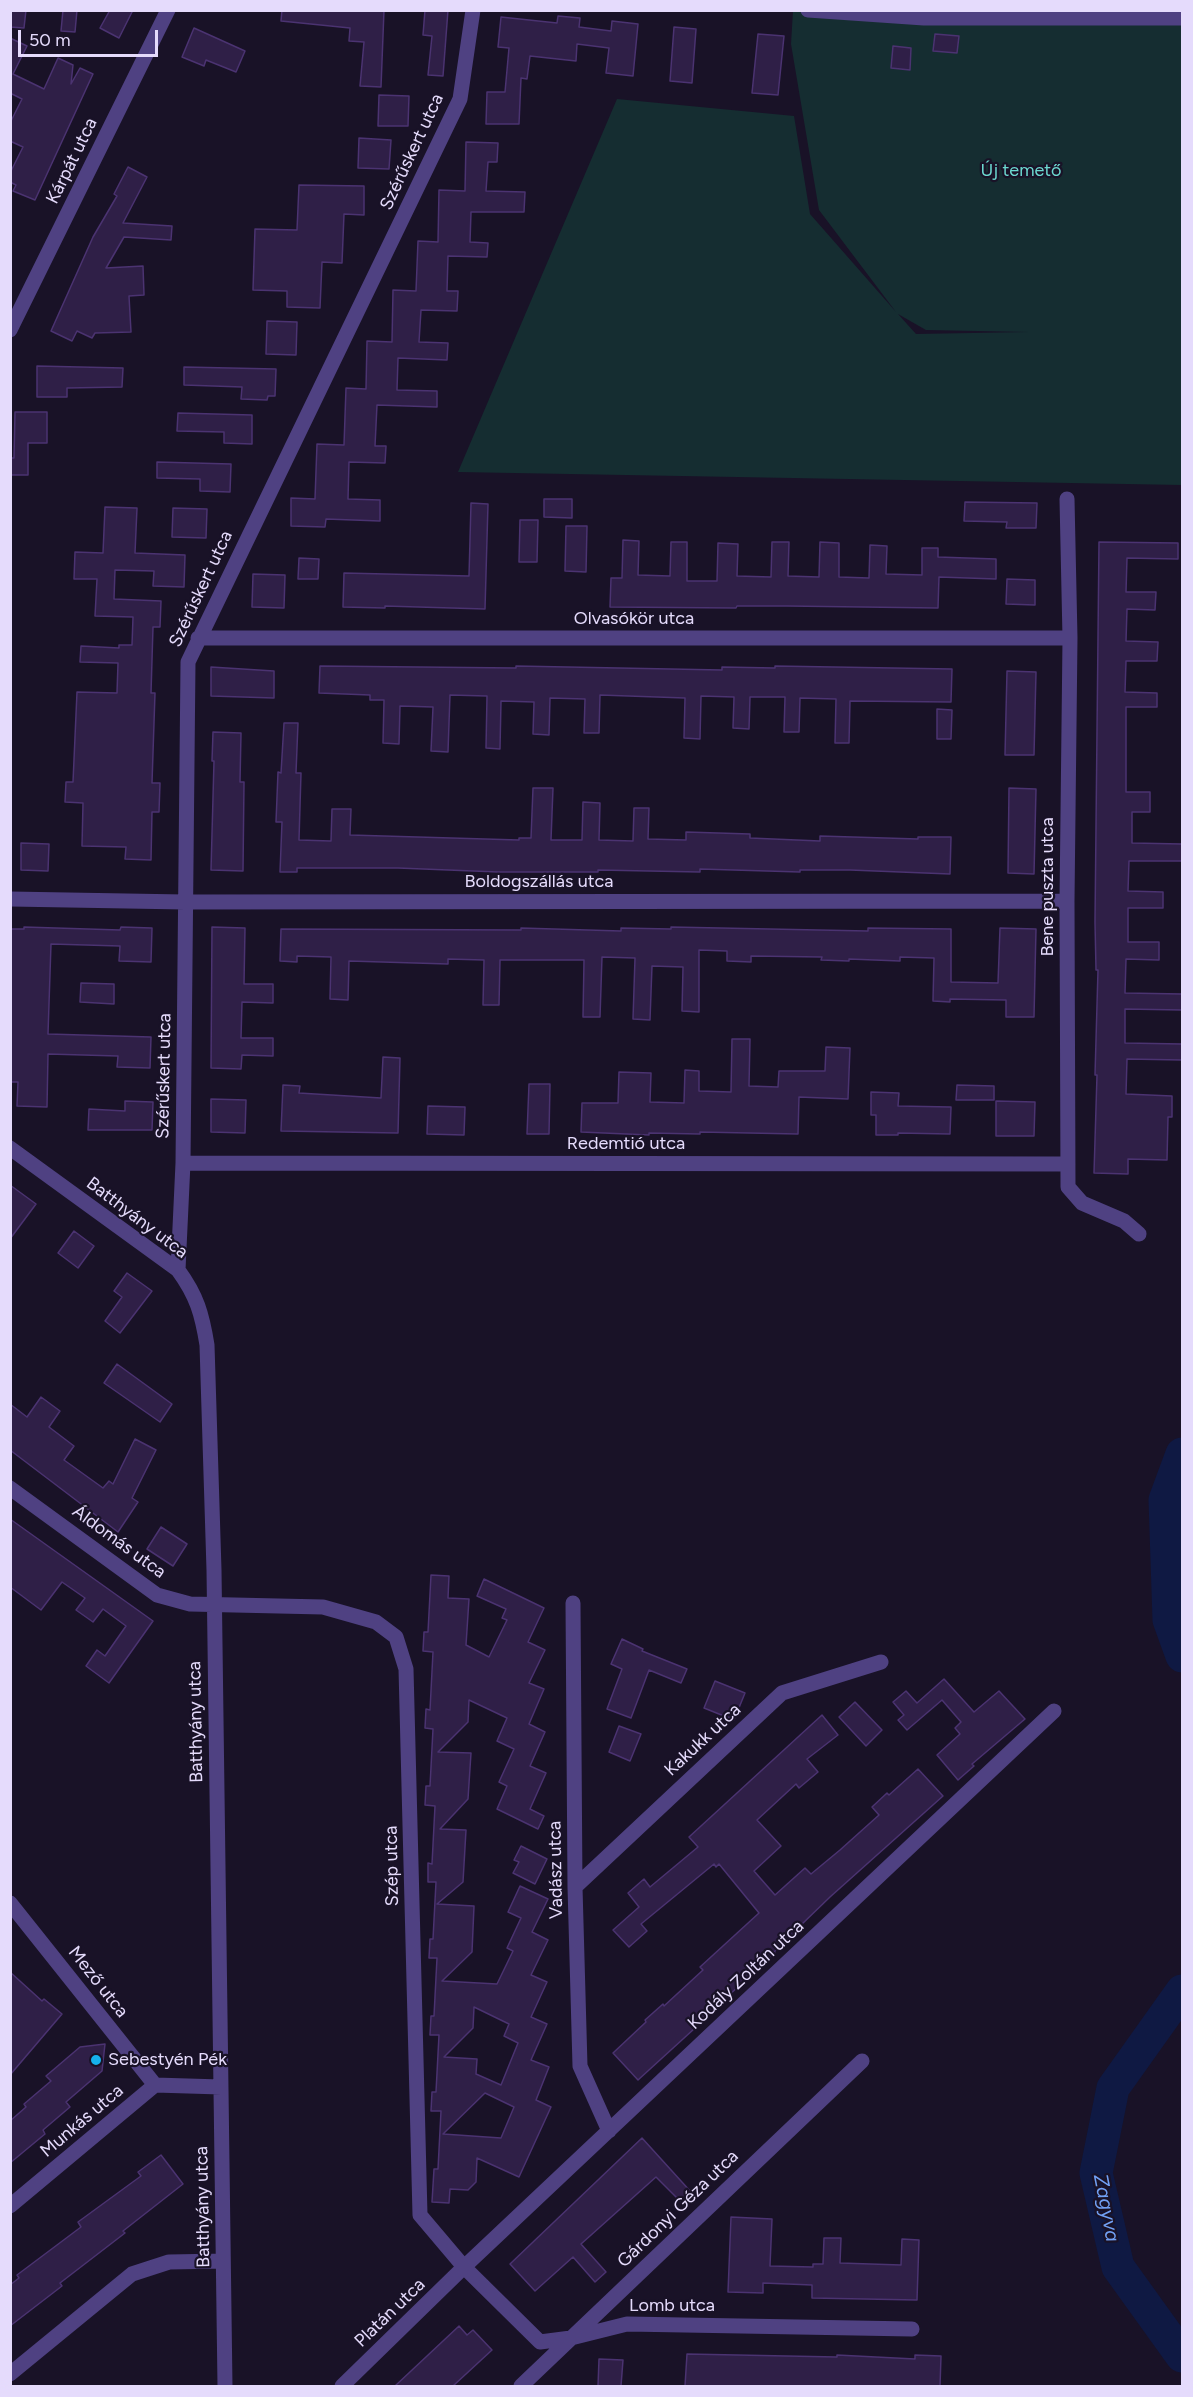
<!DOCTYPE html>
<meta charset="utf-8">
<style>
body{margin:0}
#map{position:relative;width:1193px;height:2397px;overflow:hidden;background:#191227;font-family:Figtree,sans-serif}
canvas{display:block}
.frame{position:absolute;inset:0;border:12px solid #e5dbfc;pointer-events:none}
.scale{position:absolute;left:18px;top:30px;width:140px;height:27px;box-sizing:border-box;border:3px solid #e5dbfc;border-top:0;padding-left:8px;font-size:18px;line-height:21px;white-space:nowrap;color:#e5dbfc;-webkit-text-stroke:4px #191227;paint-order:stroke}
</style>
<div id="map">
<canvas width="1193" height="2397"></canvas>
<div class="frame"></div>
<div class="scale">50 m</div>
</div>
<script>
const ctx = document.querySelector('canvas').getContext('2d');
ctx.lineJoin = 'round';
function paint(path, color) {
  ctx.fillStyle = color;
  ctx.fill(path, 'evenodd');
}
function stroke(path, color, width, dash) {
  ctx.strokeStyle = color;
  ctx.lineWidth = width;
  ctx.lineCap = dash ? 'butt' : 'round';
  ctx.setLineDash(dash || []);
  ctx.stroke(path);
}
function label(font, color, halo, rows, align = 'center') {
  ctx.font = font + ' Figtree,sans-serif';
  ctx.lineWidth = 4.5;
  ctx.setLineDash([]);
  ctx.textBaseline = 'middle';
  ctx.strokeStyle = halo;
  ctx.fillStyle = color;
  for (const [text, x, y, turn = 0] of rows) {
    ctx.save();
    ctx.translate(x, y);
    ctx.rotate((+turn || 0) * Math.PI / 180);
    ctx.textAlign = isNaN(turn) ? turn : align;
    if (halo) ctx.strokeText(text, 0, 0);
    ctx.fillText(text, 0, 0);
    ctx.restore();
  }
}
paint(new Path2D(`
 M 793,11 L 1182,11 L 1182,485 L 458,472 L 617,99 L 794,116 L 810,214 L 896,312 L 819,210 L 791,44 ZM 898,314 L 926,330 L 1028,332 L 916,334 Z`), '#152d31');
stroke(new Path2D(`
 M 1182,1454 L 1165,1500 L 1169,1620 L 1182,1656
 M 1182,1991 L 1113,2088 L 1096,2173 L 1118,2267 L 1182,2356`), '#0f1943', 33);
const building = new Path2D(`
 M 10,10 L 26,10 L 24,28 L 10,27 Z
 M 63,10 L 77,10 L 75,32 L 61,31 Z
 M 110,10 L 133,10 L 119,38 L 100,28 Z
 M 282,10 L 384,10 L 381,87 L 360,86 L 364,42 L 349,41 L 350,28 L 281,21 Z
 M 425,10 L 448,10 L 443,76 L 428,75 L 432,36 L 423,35 Z
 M 558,16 L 580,18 L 579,27 L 611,31 L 612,21 L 638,24 L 633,76 L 606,73 L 609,48 L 577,44 L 576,61 L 530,56 L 527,79 L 521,78 L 519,124 L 486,124 L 487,92 L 505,92 L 509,48 L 498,47 L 501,17 L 557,23 Z
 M 674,27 L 696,29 L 692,83 L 670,81 Z
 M 194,28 L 245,51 L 236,72 L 206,60 L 204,66 L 182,57 Z
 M 758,34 L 784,36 L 778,95 L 752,93 Z
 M 935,34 L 959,36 L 957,53 L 933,51 Z
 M 10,38 L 27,46 L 13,74 L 44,89 L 58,58 L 73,65 L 71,84 L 80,68 L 93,74 L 35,200 L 13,191 L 16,185 L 10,182 L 10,173 L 23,147 L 10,141 L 10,123 L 22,99 L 10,93 Z
 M 893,46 L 911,48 L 910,70 L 891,68 Z
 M 379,95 L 409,96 L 408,126 L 378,126 Z
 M 359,138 L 391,140 L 389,169 L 358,168 Z
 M 466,142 L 498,143 L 497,162 L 488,162 L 486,191 L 525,192 L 524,212 L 471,212 L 470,242 L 488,243 L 487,257 L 448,256 L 447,291 L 458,291 L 457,311 L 421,310 L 419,342 L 448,343 L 447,360 L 398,358 L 397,390 L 437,391 L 437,407 L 377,405 L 375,446 L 386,446 L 385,463 L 349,462 L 348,499 L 380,500 L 380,521 L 326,519 L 325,527 L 291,526 L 291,498 L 315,499 L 317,444 L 344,445 L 346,388 L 366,389 L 367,341 L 392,342 L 393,290 L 416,291 L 418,241 L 438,242 L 439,190 L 465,191 Z
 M 128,167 L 147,177 L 123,223 L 172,226 L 171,240 L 124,237 L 106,268 L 143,266 L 144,295 L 129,296 L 131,332 L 95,333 L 92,338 L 77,331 L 72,341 L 51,331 L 93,237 L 117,196 L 114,194 Z
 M 299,185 L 364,186 L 364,215 L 344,214 L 342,263 L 322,262 L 320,308 L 287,307 L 287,291 L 253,290 L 255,229 L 297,230 Z
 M 267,321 L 297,322 L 296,355 L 266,354 Z
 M 37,366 L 123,368 L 122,387 L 67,388 L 67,397 L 37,397 Z
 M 184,367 L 276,369 L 275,396 L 268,396 L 267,400 L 241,399 L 242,387 L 184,385 Z
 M 15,412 L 47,412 L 47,443 L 28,443 L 28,475 L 10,475 L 10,458 L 14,458 Z
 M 178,413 L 252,415 L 252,444 L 224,443 L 224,432 L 177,431 Z
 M 157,462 L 231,464 L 230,492 L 200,491 L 200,479 L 157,478 Z
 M 544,499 L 572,499 L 572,518 L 544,517 Z
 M 965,502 L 1037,503 L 1036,528 L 1006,528 L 1007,522 L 964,521 Z
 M 471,503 L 488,504 L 485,609 L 385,606 L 385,608 L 343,607 L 344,573 L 469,576 Z
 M 105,507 L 137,508 L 135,553 L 185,555 L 184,587 L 153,586 L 154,571 L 115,570 L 114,599 L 161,601 L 160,627 L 153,627 L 151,693 L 155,693 L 152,783 L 160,783 L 159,812 L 152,812 L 151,860 L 125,859 L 126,847 L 82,846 L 83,803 L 65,802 L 66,782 L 73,782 L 77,692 L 117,693 L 118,663 L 80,662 L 81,646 L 119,648 L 119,645 L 132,645 L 133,617 L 95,616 L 97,579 L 74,579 L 75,552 L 103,553 Z
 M 173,508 L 207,509 L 206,538 L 172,537 Z
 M 520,520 L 538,520 L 537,562 L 519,562 Z
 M 566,526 L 587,526 L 586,572 L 565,571 Z
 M 623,540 L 639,541 L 638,575 L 670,576 L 671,542 L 687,542 L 687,581 L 717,581 L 718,543 L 738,544 L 737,576 L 771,577 L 772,542 L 789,542 L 788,576 L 819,577 L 820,542 L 839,543 L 839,577 L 869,578 L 870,545 L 887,546 L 886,574 L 922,575 L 922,548 L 938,548 L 938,557 L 996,559 L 996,579 L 939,577 L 938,608 L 787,606 L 737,606 L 736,608 L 610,607 L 611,578 L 622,578 Z
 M 1099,542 L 1178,543 L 1178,559 L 1127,558 L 1126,592 L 1156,592 L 1155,610 L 1127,609 L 1126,641 L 1158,642 L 1157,661 L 1126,661 L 1125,692 L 1157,693 L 1157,707 L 1126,707 L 1126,792 L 1150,792 L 1150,812 L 1132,812 L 1132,843 L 1182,844 L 1182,861 L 1129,861 L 1128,891 L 1163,892 L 1163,908 L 1128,908 L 1128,942 L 1159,942 L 1159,960 L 1126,959 L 1125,993 L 1182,994 L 1182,1010 L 1125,1009 L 1125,1043 L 1182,1044 L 1182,1060 L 1127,1059 L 1126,1094 L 1172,1096 L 1172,1117 L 1168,1117 L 1167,1160 L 1128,1159 L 1128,1174 L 1094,1173 L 1097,1075 L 1095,1075 L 1098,970 L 1096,970 L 1095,922 Z
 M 299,558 L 319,559 L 318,579 L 298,579 Z
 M 253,574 L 285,575 L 284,608 L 252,607 Z
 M 1007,579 L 1035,580 L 1035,605 L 1006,604 Z
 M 320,666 L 516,668 L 516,666 L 722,670 L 722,667 L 775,668 L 775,666 L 952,669 L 951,702 L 850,701 L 849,743 L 835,743 L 836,699 L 800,698 L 799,732 L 784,732 L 785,697 L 750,697 L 749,729 L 733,728 L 734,697 L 701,696 L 700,739 L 684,738 L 685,698 L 600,695 L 599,733 L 584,733 L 585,699 L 550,698 L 549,735 L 533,734 L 534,702 L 501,701 L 500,749 L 486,748 L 487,696 L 450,695 L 448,752 L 431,751 L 433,707 L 400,706 L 399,744 L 383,743 L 384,700 L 370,700 L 370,695 L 319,693 Z
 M 211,667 L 274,671 L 274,698 L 211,696 Z
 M 1007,671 L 1036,672 L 1034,755 L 1005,755 Z
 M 937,709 L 952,710 L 951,739 L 937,739 Z
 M 284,723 L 298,723 L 296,773 L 301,773 L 299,840 L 331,841 L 332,809 L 351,809 L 350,835 L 519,840 L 519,838 L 531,838 L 533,788 L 553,788 L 551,840 L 582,840 L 583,802 L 600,803 L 599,840 L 633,841 L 634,808 L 649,808 L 648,839 L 686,840 L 686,832 L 750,834 L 750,838 L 820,841 L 820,836 L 918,839 L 918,837 L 951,837 L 950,874 L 850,870 L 800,870 L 800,872 L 700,869 L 700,872 L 598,870 L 598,872 L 498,872 L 398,868 L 297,868 L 297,872 L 280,872 L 282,822 L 276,822 L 278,772 L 281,773 Z
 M 213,732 L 241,733 L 240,782 L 244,782 L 243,871 L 211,870 L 214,761 L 212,761 Z
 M 1009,788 L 1036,789 L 1034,874 L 1008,873 Z
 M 21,843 L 49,844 L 48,871 L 21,870 Z
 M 24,927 L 120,930 L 121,927 L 152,928 L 151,962 L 119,961 L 120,946 L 51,944 L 48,1034 L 151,1037 L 150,1068 L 117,1067 L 118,1056 L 48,1054 L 47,1107 L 17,1106 L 18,1082 L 10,1082 L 10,929 L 24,929 Z
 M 212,927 L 245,928 L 244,984 L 273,984 L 273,1003 L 242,1002 L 241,1038 L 273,1038 L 273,1056 L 242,1055 L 241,1069 L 211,1068 Z
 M 671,927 L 868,931 L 868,928 L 951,929 L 951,982 L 998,983 L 1000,928 L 1036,929 L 1034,1017 L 1006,1017 L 1006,1000 L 950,999 L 950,1002 L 933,1001 L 934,958 L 900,957 L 900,961 L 849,959 L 849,961 L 821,960 L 822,957 L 751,956 L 751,962 L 727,961 L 727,951 L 699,950 L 699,1012 L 682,1011 L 683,967 L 652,966 L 650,1020 L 633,1019 L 635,958 L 602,957 L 600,1017 L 583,1017 L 584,960 L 500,960 L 499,1005 L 483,1005 L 484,960 L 448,959 L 448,964 L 349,961 L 348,1000 L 330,999 L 331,957 L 297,956 L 297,962 L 280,961 L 281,929 L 521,930 L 521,928 L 621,931 L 621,928 L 671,929 Z
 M 81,983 L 114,984 L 114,1004 L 80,1002 Z
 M 732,1039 L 750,1039 L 749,1086 L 778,1087 L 779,1071 L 825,1071 L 826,1047 L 850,1048 L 848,1099 L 799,1097 L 798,1134 L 700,1132 L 700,1134 L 649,1133 L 649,1135 L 581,1132 L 582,1103 L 618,1103 L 619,1072 L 651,1073 L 650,1102 L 684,1103 L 685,1070 L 699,1071 L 699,1091 L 731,1092 Z
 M 383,1057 L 400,1058 L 398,1133 L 281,1131 L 283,1085 L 300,1086 L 299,1093 L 381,1098 Z
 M 529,1084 L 550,1084 L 549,1134 L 527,1134 Z
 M 957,1085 L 994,1086 L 994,1100 L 956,1100 Z
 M 871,1092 L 899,1093 L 898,1106 L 951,1107 L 950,1134 L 898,1133 L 898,1135 L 876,1135 L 876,1115 L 871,1115 Z
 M 211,1099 L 246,1100 L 245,1133 L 211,1132 Z
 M 125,1101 L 153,1102 L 152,1130 L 88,1130 L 89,1109 L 125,1111 Z
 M 996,1101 L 1035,1102 L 1034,1136 L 996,1136 Z
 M 428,1106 L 465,1107 L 464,1135 L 427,1134 Z
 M 10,1185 L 36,1204 L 10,1239 Z
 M 74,1231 L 94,1246 L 78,1268 L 58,1253 Z
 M 127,1273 L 152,1291 L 120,1333 L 105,1321 L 122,1297 L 114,1291 Z
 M 117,1364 L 172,1404 L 160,1422 L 104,1383 Z
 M 41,1397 L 60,1411 L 49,1427 L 74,1446 L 64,1460 L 103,1488 L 109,1481 L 113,1484 L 135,1439 L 156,1450 L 132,1498 L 138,1502 L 118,1532 L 10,1450 L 10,1404 L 27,1417 Z
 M 10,1519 L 153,1621 L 109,1683 L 86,1666 L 97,1650 L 105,1656 L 126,1626 L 103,1609 L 93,1622 L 76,1610 L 85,1598 L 62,1582 L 41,1610 L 10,1587 Z
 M 161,1527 L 187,1544 L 173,1566 L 147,1549 Z
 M 431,1575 L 449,1576 L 448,1598 L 469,1599 L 466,1645 L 489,1657 L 507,1620 L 502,1618 L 506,1609 L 477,1596 L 484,1579 L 544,1608 L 528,1642 L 545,1650 L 529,1683 L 544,1689 L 529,1724 L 545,1732 L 530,1766 L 546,1773 L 530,1809 L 544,1816 L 538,1829 L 497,1809 L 507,1786 L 499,1782 L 514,1749 L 497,1741 L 507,1718 L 469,1700 L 468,1722 L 438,1752 L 471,1753 L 468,1799 L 440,1829 L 466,1830 L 463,1882 L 437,1904 L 474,1906 L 472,1952 L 442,1981 L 497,1984 L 513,1951 L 507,1948 L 521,1918 L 508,1912 L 520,1886 L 548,1899 L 532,1932 L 548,1940 L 531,1975 L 547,1982 L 531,2017 L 547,2024 L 531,2060 L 549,2067 L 536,2100 L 551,2107 L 519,2177 L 477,2158 L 476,2182 L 468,2190 L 450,2189 L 449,2203 L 432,2202 L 434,2169 L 438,2169 L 441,2111 L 431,2111 L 432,2092 L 436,2092 L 439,2035 L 430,2035 L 431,2016 L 434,2016 L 437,1958 L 429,1958 L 430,1939 L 433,1939 L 436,1882 L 428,1882 L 428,1863 L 432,1864 L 435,1806 L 425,1805 L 426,1786 L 430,1786 L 433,1729 L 425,1728 L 426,1709 L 430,1710 L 433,1652 L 423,1651 L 424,1632 L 428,1632 ZM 474,2007 L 509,2024 L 504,2036 L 518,2043 L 501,2085 L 476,2074 L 477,2059 L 444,2057 L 473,2028 ZM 485,2093 L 514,2107 L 501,2138 L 443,2134 Z
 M 622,1639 L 643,1649 L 642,1651 L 687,1669 L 681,1683 L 649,1670 L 631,1718 L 607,1709 L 622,1669 L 611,1664 Z
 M 944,1679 L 974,1712 L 999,1691 L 1025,1719 L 972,1764 L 974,1766 L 958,1780 L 937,1755 L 960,1734 L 955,1728 L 961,1722 L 942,1700 L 907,1730 L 898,1720 L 904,1715 L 893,1702 L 906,1691 L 917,1703 Z
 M 715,1681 L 745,1693 L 734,1720 L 704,1708 Z
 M 855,1702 L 882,1730 L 866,1746 L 839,1717 Z
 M 822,1715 L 838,1735 L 807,1759 L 818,1772 L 799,1788 L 796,1784 L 757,1820 L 781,1846 L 754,1871 L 775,1895 L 805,1868 L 811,1874 L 840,1850 L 879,1815 L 872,1807 L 887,1793 L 889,1795 L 918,1769 L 943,1796 L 830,1897 L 801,1925 L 803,1926 L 774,1952 L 775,1953 L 716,2007 L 717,2008 L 638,2080 L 613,2053 L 646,2022 L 645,2020 L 663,2004 L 664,2006 L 703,1970 L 700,1967 L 759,1913 L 719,1864 L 716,1867 L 714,1864 L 641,1924 L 647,1931 L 629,1947 L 613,1930 L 639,1907 L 628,1893 L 644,1879 L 650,1887 L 698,1847 L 689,1837 Z
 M 619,1726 L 641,1734 L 630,1761 L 609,1752 Z
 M 521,1846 L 547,1859 L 535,1884 L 513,1873 L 519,1862 L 514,1860 Z
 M 10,1972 L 42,2001 L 44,1999 L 62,2014 L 10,2075 Z
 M 105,2044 L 102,2071 L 66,2102 L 70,2107 L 43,2130 L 45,2134 L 10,2163 L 10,2121 L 26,2107 L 24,2104 L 51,2081 L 46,2076 L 80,2047 Z
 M 642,2138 L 691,2192 L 681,2202 L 656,2177 L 581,2244 L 606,2272 L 595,2282 L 573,2257 L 535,2291 L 510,2264 Z
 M 161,2155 L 183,2184 L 123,2231 L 125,2233 L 60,2283 L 62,2286 L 10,2326 L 10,2285 L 19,2278 L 17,2275 L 81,2227 L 78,2222 L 141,2176 L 138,2172 Z
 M 731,2217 L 772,2219 L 770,2266 L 813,2267 L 813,2264 L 823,2264 L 824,2238 L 841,2238 L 840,2263 L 901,2265 L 902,2239 L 919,2240 L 917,2300 L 812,2298 L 812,2285 L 763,2283 L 763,2293 L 728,2292 Z
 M 459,2326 L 467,2335 L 473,2330 L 492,2350 L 453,2386 L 395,2386 Z
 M 687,2354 L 837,2357 L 837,2355 L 915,2359 L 915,2355 L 941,2356 L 940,2386 L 685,2386 Z
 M 599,2359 L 623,2360 L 621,2386 L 598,2386 Z`);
paint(building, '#2f1f47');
stroke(building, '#4b3371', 1.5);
stroke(new Path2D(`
 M 808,10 L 924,18 L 1182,18
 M 10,330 L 168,10
 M 1067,499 L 1070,638 L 1067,901 L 1068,1187 L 1082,1203 L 1124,1221 L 1139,1234
 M 198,638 L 1070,638
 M 10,899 L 185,902 L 1067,901
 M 10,1148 L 178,1270 C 197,1296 202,1314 207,1345 L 214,1570 L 225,2386
 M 183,1163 L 1068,1164
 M 178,1270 L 183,1163 L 188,662 L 460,99 L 473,10
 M 10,1488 L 157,1595 L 190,1604 L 323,1607 L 376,1622 L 396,1637 L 406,1669 L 420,2215 L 464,2267 L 540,2342 L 571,2338 L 627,2324 L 912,2329
 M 573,1603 L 575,1887 L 580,2066 L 609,2131
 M 575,1887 L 782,1693 L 881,1662
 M 10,1903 L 155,2085
 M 10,2206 L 155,2085 L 221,2087
 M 10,2374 L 132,2274 L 169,2262 L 223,2261
 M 342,2386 L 464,2267 L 1054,1711
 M 521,2386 L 862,2061`), '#4f4182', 15);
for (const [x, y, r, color] of [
 [96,2060,6,"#16b1ed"]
]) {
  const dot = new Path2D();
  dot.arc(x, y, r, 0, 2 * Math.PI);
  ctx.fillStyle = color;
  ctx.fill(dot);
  stroke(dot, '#191227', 2);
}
label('18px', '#e5dbfc', '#191227', [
 ["Szérűskert utca",412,152,-65],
 ["Kárpát utca",72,161,-64],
 ["Szérűskert utca",201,589,-65],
 ["Olvasókör utca",634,619],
 ["Boldogszállás utca",539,882],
 ["Bene puszta utca",1048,887,-90],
 ["Szérűskert utca",164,1076,-89],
 ["Redemtió utca",626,1144],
 ["Batthyány utca",137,1218,37],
 ["Áldomás utca",119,1542,36],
 ["Batthyány utca",196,1722,-91],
 ["Kakukk utca",703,1740,-43],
 ["Szép utca",392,1866,-91],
 ["Vadász utca",556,1870,-91],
 ["Kodály Zoltán utca",746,1975,-43],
 ["Mező utca",98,1982,52],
 ["Munkás utca",82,2121,-40],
 ["Batthyány utca",203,2207,-91],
 ["Gárdonyi Géza utca",678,2209,-44],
 ["Lomb utca",672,2306],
 ["Platán utca",390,2313,-44]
]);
label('18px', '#6cd8d0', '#191227', [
 ["Új temető",1021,171]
]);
label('18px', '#e5dbfc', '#191227', [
 ["Sebestyén Pék",108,2060]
], 'left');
label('italic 20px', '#71a0f4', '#191227', [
 ["Zagyva",1106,2208,79]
]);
</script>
